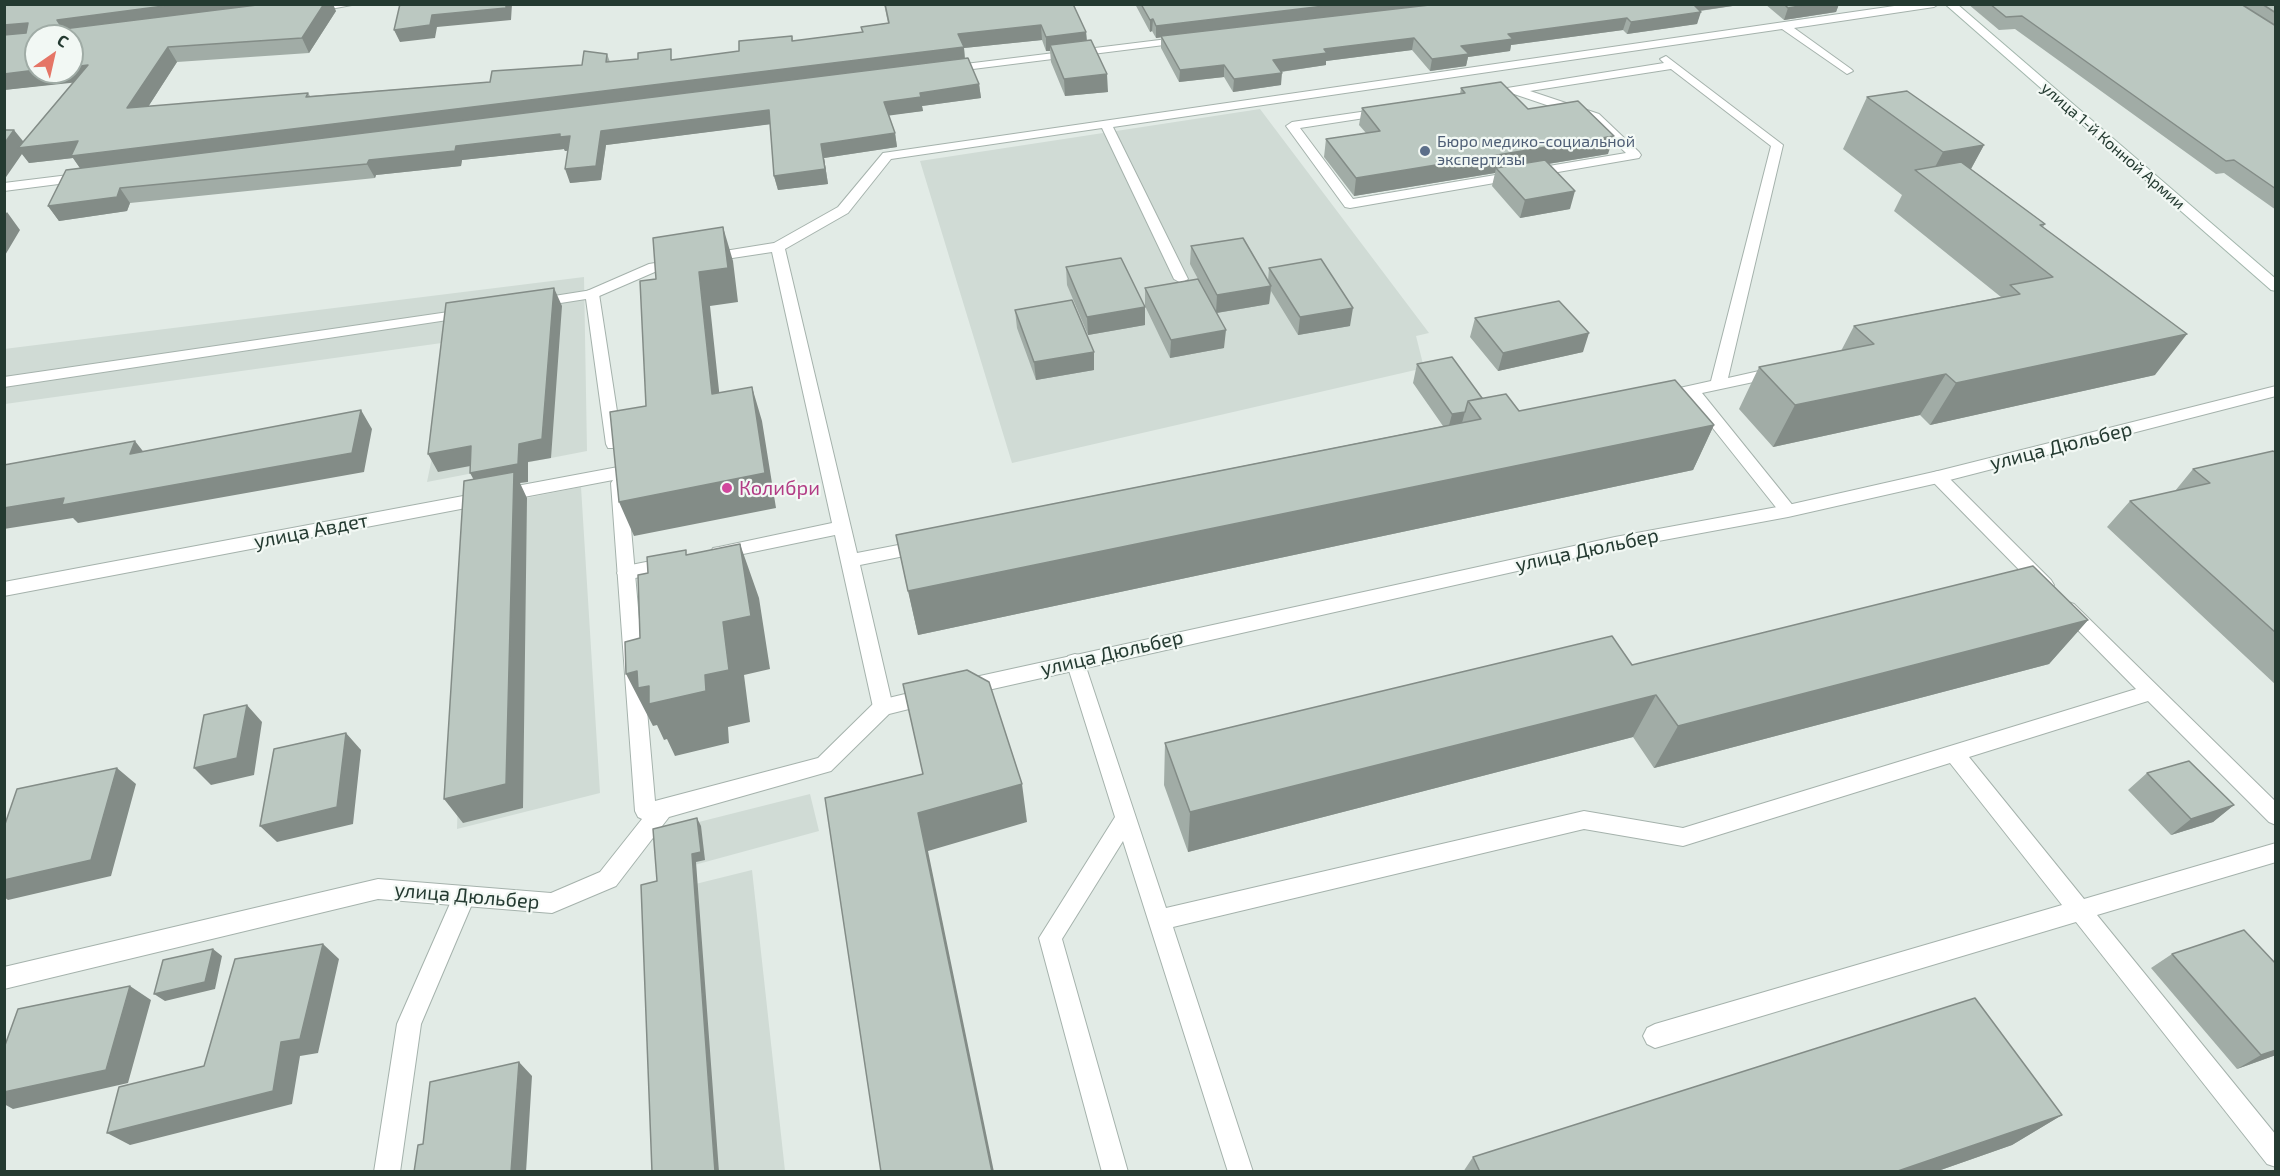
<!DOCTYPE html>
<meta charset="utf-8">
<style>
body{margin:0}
#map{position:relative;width:2280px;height:1176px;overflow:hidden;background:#e2ebe6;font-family:"Exo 2",sans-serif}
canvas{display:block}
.frame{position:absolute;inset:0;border:6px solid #243a31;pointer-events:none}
.north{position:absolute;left:24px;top:24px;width:60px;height:60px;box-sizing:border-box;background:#f2f8f4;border:2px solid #a0aca6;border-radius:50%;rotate:34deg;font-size:16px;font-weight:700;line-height:24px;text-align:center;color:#243a31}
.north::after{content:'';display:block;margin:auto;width:21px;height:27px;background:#e57566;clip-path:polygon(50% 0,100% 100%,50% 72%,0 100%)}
</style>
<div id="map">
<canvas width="2280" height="1176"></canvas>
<div class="frame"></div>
<div class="north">С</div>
</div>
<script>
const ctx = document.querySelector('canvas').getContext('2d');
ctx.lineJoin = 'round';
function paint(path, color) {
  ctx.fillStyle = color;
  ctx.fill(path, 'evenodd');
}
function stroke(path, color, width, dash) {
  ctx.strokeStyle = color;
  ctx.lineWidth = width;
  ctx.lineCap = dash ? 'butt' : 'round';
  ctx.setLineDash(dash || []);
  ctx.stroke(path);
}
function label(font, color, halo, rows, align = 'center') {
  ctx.font = font + ' "Exo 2",sans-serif';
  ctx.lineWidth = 4.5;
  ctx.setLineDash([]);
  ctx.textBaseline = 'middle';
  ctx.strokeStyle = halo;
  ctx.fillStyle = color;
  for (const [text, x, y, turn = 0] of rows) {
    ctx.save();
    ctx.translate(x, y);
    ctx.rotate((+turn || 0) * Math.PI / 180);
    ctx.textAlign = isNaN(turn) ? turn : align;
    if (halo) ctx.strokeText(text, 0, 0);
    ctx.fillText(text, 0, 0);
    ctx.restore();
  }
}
paint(new Path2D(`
 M 1260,109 L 1429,333 L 1416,336 L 1424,368 L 1012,463 L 920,161 Z
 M 584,277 L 587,451 L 427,482 L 456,341 L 5,404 L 4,349 Z
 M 581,487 L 600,793 L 457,829 L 467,510 Z
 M 810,794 L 819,831 L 665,873 L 663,831 Z
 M 752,870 L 785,1171 L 658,1171 L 647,896 Z`), '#d0dbd5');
const lane = new Path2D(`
 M 1908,4 L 1939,4 L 1934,7 L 1794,28 L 1851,69 L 1853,71 L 1847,74 L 1782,29 L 1113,127 L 1188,279 L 1181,283 L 1174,279 L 1102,128 L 891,159 L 848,213 L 785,249 L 857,553 L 924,540 L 930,541 L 933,546 L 930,551 L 924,552 L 860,565 L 893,707 L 890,713 L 883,715 L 876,713 L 873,707 L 835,535 L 719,559 L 713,558 L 710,553 L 713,548 L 719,547 L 832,523 L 772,252 L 706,262 L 699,258 L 706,254 L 774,243 L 838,207 L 883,153 Z
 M 1666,56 L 1783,145 L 1728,378 L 1777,367 L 1785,372 L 1777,377 L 1702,393 L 1794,507 L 1797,511 L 1794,515 L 1782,515 L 1688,397 L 1663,402 L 1655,397 L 1657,393 L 1711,381 L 1771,146 L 1671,69 L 1530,91 L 1599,114 L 1639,152 L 1641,155 L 1639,158 L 1350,208 L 1345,207 L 1286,126 L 1292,122 L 1388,108 L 1388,114 L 1384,115 L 1300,128 L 1353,199 L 1626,153 L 1591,120 L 1514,94 L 1486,99 L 1480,95 L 1482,92 L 1664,63 L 1660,59 Z
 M 679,259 L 684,260 L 686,263 L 684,266 L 657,271 L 597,297 L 587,297 L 585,294 L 587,291 L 649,264 Z
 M 1938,471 L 1944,473 L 2051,580 L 2054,585 L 2051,590 L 2045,592 L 2039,590 L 1932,481 L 1930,477 L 1932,473 Z
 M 671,557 L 677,559 L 680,564 L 677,569 L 626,580 L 620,578 L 617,573 L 620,568 L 626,566 Z
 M 2068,602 L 2074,604 L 2276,802 L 2276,825 L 2269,822 L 2148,701 L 1969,757 L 2084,899 L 2276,843 L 2276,862 L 2097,915 L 2276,1135 L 2276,1167 L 2267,1164 L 2076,922 L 1655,1048 L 1647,1044 L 1643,1036 L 1647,1028 L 1655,1024 L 2062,905 L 1950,763 L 1683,846 L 1584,829 L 1173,927 L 1253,1172 L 1228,1172 L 1123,841 L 1062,939 L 1128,1172 L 1102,1172 L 1039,938 L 1115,817 L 1066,661 L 1068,656 L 1075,654 L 1082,656 L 1084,661 L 1166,908 L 1584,811 L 1683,828 L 2136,689 L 2062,614 L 2059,609 L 2062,604 Z
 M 464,887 L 472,890 L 475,897 L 421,1024 L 400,1172 L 374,1172 L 397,1024 L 456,890 Z`);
const street = new Path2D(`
 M 325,4 L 357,4 L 309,13 L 304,10 L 305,8 Z
 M 1184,37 L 1190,40 L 1188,42 L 949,72 L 943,69 L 949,66 Z
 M 85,173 L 91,177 L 90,180 L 4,191 L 4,183 Z
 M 592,290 L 599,294 L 622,444 L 620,448 L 608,448 L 606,444 L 586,299 L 535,307 L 528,303 L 535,299 Z
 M 469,309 L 476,313 L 474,316 L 4,387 L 4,377 Z
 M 2276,386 L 2276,396 L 1938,483 L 1788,517 L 1615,549 L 966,695 L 959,692 L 956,687 L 959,682 L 966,679 L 1615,537 L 1788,505 L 1938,471 Z
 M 618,467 L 624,469 L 626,473 L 621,478 L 627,483 L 655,801 L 818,758 L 876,701 L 930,688 L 937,690 L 940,696 L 937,702 L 889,714 L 831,771 L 669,817 L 616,886 L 552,913 L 378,899 L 4,989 L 4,967 L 378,879 L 551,893 L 600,872 L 642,819 L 638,817 L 635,811 L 611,483 L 613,480 L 4,596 L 4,582 Z`);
const secondary = new Path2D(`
 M 1945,4 L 1957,4 L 2276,279 L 2276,291 L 2271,290 Z`);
stroke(lane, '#a5b2ac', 2);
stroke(street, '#a5b2ac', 2);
stroke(secondary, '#a2b6ac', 2);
paint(lane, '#fff');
paint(street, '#fff');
paint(secondary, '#fff');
paint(new Path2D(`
 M 4,4 L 336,11 L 309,53 L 177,62 L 148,107 L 308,93 L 310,96 L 490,82 L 582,65 L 607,54 L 610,62 L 674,60 L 739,51 L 792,36 L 793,41 L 862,32 L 861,27 L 888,23 L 884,4 L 1073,4 L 1086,32 L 1087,40 L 1108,92 L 1065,96 L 1051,62 L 1050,51 L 1046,51 L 1042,40 L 964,48 L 965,59 L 979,84 L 981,98 L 922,106 L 923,111 L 888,115 L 895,133 L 897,147 L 824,158 L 828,184 L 778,190 L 774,176 L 770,124 L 606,145 L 601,180 L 570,183 L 568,151 L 565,151 L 564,149 L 462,160 L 461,166 L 376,175 L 375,178 L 130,203 L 127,211 L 59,221 L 48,206 L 80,168 L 73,158 L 29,163 L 22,154 L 23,142 L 73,82 L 4,90 Z
 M 1135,4 L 1746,4 L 1700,11 L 1697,24 L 1627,34 L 1623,30 L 1511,45 L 1510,51 L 1468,57 L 1466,66 L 1430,71 L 1412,50 L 1326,61 L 1326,65 L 1281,72 L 1281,85 L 1233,92 L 1224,77 L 1179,82 L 1161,48 L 1161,37 L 1156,38 L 1152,31 L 1150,32 Z
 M 1765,4 L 1839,4 L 1836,12 L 1784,20 Z
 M 1968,4 L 2276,4 L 2276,210 L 2224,173 L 2216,174 L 2015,29 L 1999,30 Z
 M 1461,88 L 1528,109 L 1608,154 L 1548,164 L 1570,209 L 1520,218 L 1492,186 L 1495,173 L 1354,196 L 1324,157 L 1326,139 L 1366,133 L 1359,125 L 1362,108 L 1460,94 Z
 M 1867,97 L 1984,145 L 1971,169 L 2045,224 L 2043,227 L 2155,375 L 1930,425 L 1920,415 L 1773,447 L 1739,409 L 1759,367 L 1841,351 L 1854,326 L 2001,297 L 1894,211 L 1902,195 L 1843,149 Z
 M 1191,246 L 1268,281 L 1269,268 L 1350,326 L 1298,335 L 1271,291 L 1269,304 L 1217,313 L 1224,348 L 1170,358 L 1145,306 L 1145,288 L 1198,279 L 1190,264 Z
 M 1066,267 L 1145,325 L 1088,335 L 1067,285 Z
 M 1015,310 L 1094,370 L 1036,380 L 1017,328 Z
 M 1475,318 L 1583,352 L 1498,371 L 1470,337 Z
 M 1417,364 L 1482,398 L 1519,411 L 1714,425 L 1693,470 L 918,635 L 896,535 L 1443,426 L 1413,383 Z
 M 2276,453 L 2276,685 L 2107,527 L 2130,501 L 2175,491 L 2193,469 Z
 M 2088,620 L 2049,664 L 1654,768 L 1633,737 L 1188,852 L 1164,785 L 1165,743 L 1632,665 Z
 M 2147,773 L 2234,805 L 2213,822 L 2171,835 L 2128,790 Z
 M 2172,954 L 2276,964 L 2276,1055 L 2237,1069 L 2151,968 Z
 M 2062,1115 L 2012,1145 L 1935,1172 L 1463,1172 L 1473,1157 Z`), '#a1aca6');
paint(new Path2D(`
 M 179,4 L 300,4 L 66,35 L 57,20 Z
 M 324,4 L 333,4 L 336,11 L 309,53 L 302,38 Z
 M 506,4 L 512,4 L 511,20 L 437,27 L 435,38 L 400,42 L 394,30 L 432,15 Z
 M 1341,4 L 1442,4 L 1156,38 L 1156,26 Z
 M 1687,4 L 1746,4 L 1684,13 Z
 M 1811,4 L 1839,4 L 1836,12 L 1784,20 L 1788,8 Z
 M 1701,12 L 1697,24 L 1627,34 L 1631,22 Z
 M 1627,18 L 1623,30 L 1511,45 L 1510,51 L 1468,57 L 1466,66 L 1430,71 L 1432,59 L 1461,46 L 1508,34 Z
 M 1153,19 L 1152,31 L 1150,32 L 1150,20 Z
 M 28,23 L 37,36 L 4,41 L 4,25 Z
 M 1041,25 L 1042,40 L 964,48 L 965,62 L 82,171 L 73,158 L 29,163 L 22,154 L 4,180 L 4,144 L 14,130 L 27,146 L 958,34 Z
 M 1086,32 L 1087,46 L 1050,45 L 1050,51 L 1046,51 L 1046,37 Z
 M 1414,38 L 1412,50 L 1326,61 L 1326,65 L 1272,73 L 1273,60 L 1324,49 Z
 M 168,47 L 177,62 L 137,124 L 127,108 Z
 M 88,65 L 98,80 L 4,90 L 4,74 L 36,70 L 36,72 L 72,72 L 72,67 Z
 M 1224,65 L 1224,77 L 1179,82 L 1180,70 Z
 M 1282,73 L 1281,85 L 1233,92 L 1234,79 Z
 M 1107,74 L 1108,92 L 1065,96 L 1064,79 Z
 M 979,84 L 981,98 L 922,106 L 923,111 L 886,116 L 884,102 L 920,93 Z
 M 769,110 L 772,124 L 606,145 L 601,180 L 570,183 L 565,169 L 601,131 Z
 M 895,133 L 897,147 L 824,158 L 828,184 L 778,190 L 774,176 L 821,144 Z
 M 560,134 L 570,136 L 576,150 L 565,151 L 564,149 L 462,160 L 461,166 L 376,175 L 375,178 L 367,164 L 369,160 L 456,146 Z
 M 1614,136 L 1608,154 L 1499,172 L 1496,168 L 1495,173 L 1354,196 L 1356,178 Z
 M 1984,145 L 1955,198 L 1928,180 L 1943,152 Z
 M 120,188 L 130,203 L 127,211 L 59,221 L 48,206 Z
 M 1575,191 L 1570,209 L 1520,218 L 1525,200 Z
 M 7,212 L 20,230 L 4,257 L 4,216 Z
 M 723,227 L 733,261 L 738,302 L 710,306 L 723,428 L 712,394 L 699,272 Z
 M 1271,286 L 1269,304 L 1216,313 L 1217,295 Z
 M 554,288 L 562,306 L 551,458 L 528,462 L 528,482 L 520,483 L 527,498 L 523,808 L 463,823 L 444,799 L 480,491 L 470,473 L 519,444 Z
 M 1145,307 L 1145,325 L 1088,335 L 1087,317 Z
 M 1353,308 L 1350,326 L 1298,335 L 1300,317 Z
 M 1226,330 L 1224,348 L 1170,358 L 1171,340 Z
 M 1589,333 L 1583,352 L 1498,371 L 1503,353 Z
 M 2187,334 L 2155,375 L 1930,425 L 1956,383 Z
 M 1094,352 L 1094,370 L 1036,380 L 1034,362 Z
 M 1946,374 L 1920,415 L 1773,447 L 1795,405 Z
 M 752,387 L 762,421 L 776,508 L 634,536 L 619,502 Z
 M 361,410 L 372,429 L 364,472 L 78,523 L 73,518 L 4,529 L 4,508 Z
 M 1465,412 L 1460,430 L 1447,433 L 1452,414 Z
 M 1714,425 L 1693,470 L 918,635 L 908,591 Z
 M 135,441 L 149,459 L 130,454 Z
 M 471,446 L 481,464 L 438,472 L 428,454 Z
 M 740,544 L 759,598 L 770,669 L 744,675 L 750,722 L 728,727 L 729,743 L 675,756 L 667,739 L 664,740 L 657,725 L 653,726 L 626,674 L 637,671 L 705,675 L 723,622 Z
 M 2088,620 L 2049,664 L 1654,768 L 1678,726 Z
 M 1656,695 L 1633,737 L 1188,852 L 1190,812 Z
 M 247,705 L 262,722 L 254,775 L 211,785 L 194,768 Z
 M 346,733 L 361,750 L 353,824 L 277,842 L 260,826 Z
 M 117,768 L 136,784 L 111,876 L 8,900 L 4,897 L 4,880 Z
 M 1022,784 L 1027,822 L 928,851 L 994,1172 L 992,1172 L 918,813 Z
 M 2234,805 L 2213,822 L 2171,835 L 2191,819 Z
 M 697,818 L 701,826 L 705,860 L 696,862 L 719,1172 L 715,1172 L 692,854 Z
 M 323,944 L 339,959 L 318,1053 L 300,1056 L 292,1104 L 130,1145 L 107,1133 L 281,1042 Z
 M 213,949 L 222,956 L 215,989 L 165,1001 L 154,994 Z
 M 130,986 L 151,1000 L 128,1083 L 13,1109 L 4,1104 L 4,1092 Z
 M 2276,1050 L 2276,1055 L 2237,1069 L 2261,1055 Z
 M 519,1062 L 532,1076 L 526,1172 L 511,1172 Z
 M 2062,1115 L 2012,1145 L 1935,1172 L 1895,1172 Z`), '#838c87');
const building = new Path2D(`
 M 4,4 L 179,4 L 57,20 L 63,29 L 265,4 L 324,4 L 302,38 L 168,47 L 127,108 L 308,93 L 306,97 L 490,82 L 492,71 L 582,65 L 584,51 L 607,54 L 606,62 L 638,59 L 638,53 L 671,49 L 671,60 L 739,51 L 739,41 L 792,36 L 792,41 L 863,32 L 861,27 L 889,23 L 885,4 L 1073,4 L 1086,32 L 1046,37 L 1041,25 L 958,34 L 964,47 L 71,156 L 78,141 L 18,148 L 88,65 L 72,67 L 72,36 L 36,36 L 36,70 L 4,74 L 4,35 L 26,33 L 28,23 L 4,25 Z
 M 400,4 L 506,4 L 506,8 L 432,15 L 430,25 L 394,30 Z
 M 1141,4 L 1341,4 L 1156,26 L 1153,19 L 1150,20 Z
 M 1438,4 L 1693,4 L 1701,12 L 1631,22 L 1627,18 L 1508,34 L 1513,39 L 1461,46 L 1469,54 L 1432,59 L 1414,38 L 1324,49 L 1327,53 L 1273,60 L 1282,73 L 1234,79 L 1224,65 L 1180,70 L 1161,36 Z
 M 1784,4 L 1811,4 L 1788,8 Z
 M 1990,4 L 2241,4 L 2276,26 L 2276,189 L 2234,160 L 2226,161 L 2022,16 L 2006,17 Z
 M 2262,4 L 2276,4 L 2276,13 Z
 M 1091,40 L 1107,74 L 1064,79 L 1050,45 Z
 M 968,58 L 979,84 L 920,93 L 921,97 L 884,102 L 895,133 L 821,144 L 825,169 L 774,176 L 769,110 L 601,131 L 596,166 L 565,169 L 570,136 L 560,137 L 560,134 L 456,146 L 455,151 L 369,160 L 367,164 L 120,188 L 117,197 L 48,206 L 66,170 Z
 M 1501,82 L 1528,109 L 1578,101 L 1614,136 L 1356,178 L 1326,139 L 1380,131 L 1362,108 L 1465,93 L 1461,88 Z
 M 1907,91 L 1984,145 L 1943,152 L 1867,97 Z
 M 4,130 L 14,130 L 4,144 Z
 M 1545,160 L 1575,191 L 1525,200 L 1496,168 Z
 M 1961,162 L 2045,224 L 2040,225 L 2187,334 L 1956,383 L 1946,374 L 1795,405 L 1759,367 L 1874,344 L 1854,326 L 2020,294 L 2010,285 L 2053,277 L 1915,170 Z
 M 723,227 L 728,268 L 699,272 L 712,394 L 752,387 L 765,473 L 619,502 L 610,412 L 646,406 L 640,281 L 656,279 L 653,238 Z
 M 1243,238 L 1271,286 L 1217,295 L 1191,246 Z
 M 1121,258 L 1145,307 L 1087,317 L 1066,267 Z
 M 1321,259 L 1353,308 L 1300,317 L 1269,268 Z
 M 1198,279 L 1226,330 L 1171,340 L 1145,288 Z
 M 554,288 L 542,439 L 519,444 L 518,464 L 470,473 L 471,446 L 428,454 L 446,303 Z
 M 1072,300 L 1094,352 L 1034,362 L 1015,310 Z
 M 1559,301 L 1589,333 L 1503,353 L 1475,318 Z
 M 1452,357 L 1482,398 L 1468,401 L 1465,412 L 1452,414 L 1417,364 Z
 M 1675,380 L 1714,425 L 908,591 L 896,535 L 1481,419 L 1468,401 L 1506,394 L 1519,411 Z
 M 361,410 L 352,453 L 62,505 L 64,498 L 4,508 L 4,465 L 135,441 L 130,454 Z
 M 2273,451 L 2276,453 L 2276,633 L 2130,501 L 2210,483 L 2193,469 Z
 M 514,472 L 506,784 L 444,799 L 464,481 Z
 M 740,544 L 751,616 L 723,622 L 729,670 L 705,675 L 706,691 L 649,704 L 649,686 L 638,688 L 637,671 L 626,674 L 625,642 L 640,638 L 638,575 L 648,573 L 647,557 L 686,550 L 686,555 Z
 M 2033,566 L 2088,620 L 1678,726 L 1656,695 L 1190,812 L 1165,743 L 1612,636 L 1632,665 Z
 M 967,670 L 989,682 L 1022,784 L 918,813 L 992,1172 L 881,1172 L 825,798 L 923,774 L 903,684 Z
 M 247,705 L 237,758 L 194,768 L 204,715 Z
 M 346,733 L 337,807 L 260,826 L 274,749 Z
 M 2189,761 L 2234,805 L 2191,819 L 2147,773 Z
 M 117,768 L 91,860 L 4,880 L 4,827 L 17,789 Z
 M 697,818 L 701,852 L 692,854 L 715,1172 L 652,1172 L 641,885 L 657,881 L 653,829 Z
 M 2244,930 L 2276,964 L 2276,1050 L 2261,1055 L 2172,954 Z
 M 323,944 L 300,1039 L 281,1042 L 273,1091 L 107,1133 L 119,1087 L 204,1066 L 235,959 Z
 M 213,949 L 205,982 L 154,994 L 163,960 Z
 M 130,986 L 106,1070 L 4,1092 L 4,1048 L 18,1009 Z
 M 1975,998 L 2062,1115 L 1895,1172 L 1480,1172 L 1473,1157 Z
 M 519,1062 L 511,1172 L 414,1172 L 418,1145 L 423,1144 L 430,1082 Z`);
paint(building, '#bbc8c1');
stroke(building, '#838c87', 1.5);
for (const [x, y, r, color] of [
 [1425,151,6,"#5c6f8a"],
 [727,488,6,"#d1479c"]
]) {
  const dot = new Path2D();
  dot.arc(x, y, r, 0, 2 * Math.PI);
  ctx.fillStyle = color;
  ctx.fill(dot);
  stroke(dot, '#f2f8f4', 2);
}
label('16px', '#4e5e75', '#f2f8f4', [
 ["Бюро медико-социальной",1437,142],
 ["экспертизы",1437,160]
], 'left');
label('16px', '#243a31', '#f2f8f4', [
 ["улица 1-й Конной Армии",2113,146,41]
]);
label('20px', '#243a31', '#f2f8f4', [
 ["улица Дюльбер",2061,446,-14],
 ["улица Авдет",311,531,-11],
 ["улица Дюльбер",1587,550,-12],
 ["улица Дюльбер",1112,653,-13],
 ["улица Дюльбер",467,896,5]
]);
label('20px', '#b23c85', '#f2f8f4', [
 ["Колибри",739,488]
], 'left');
</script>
